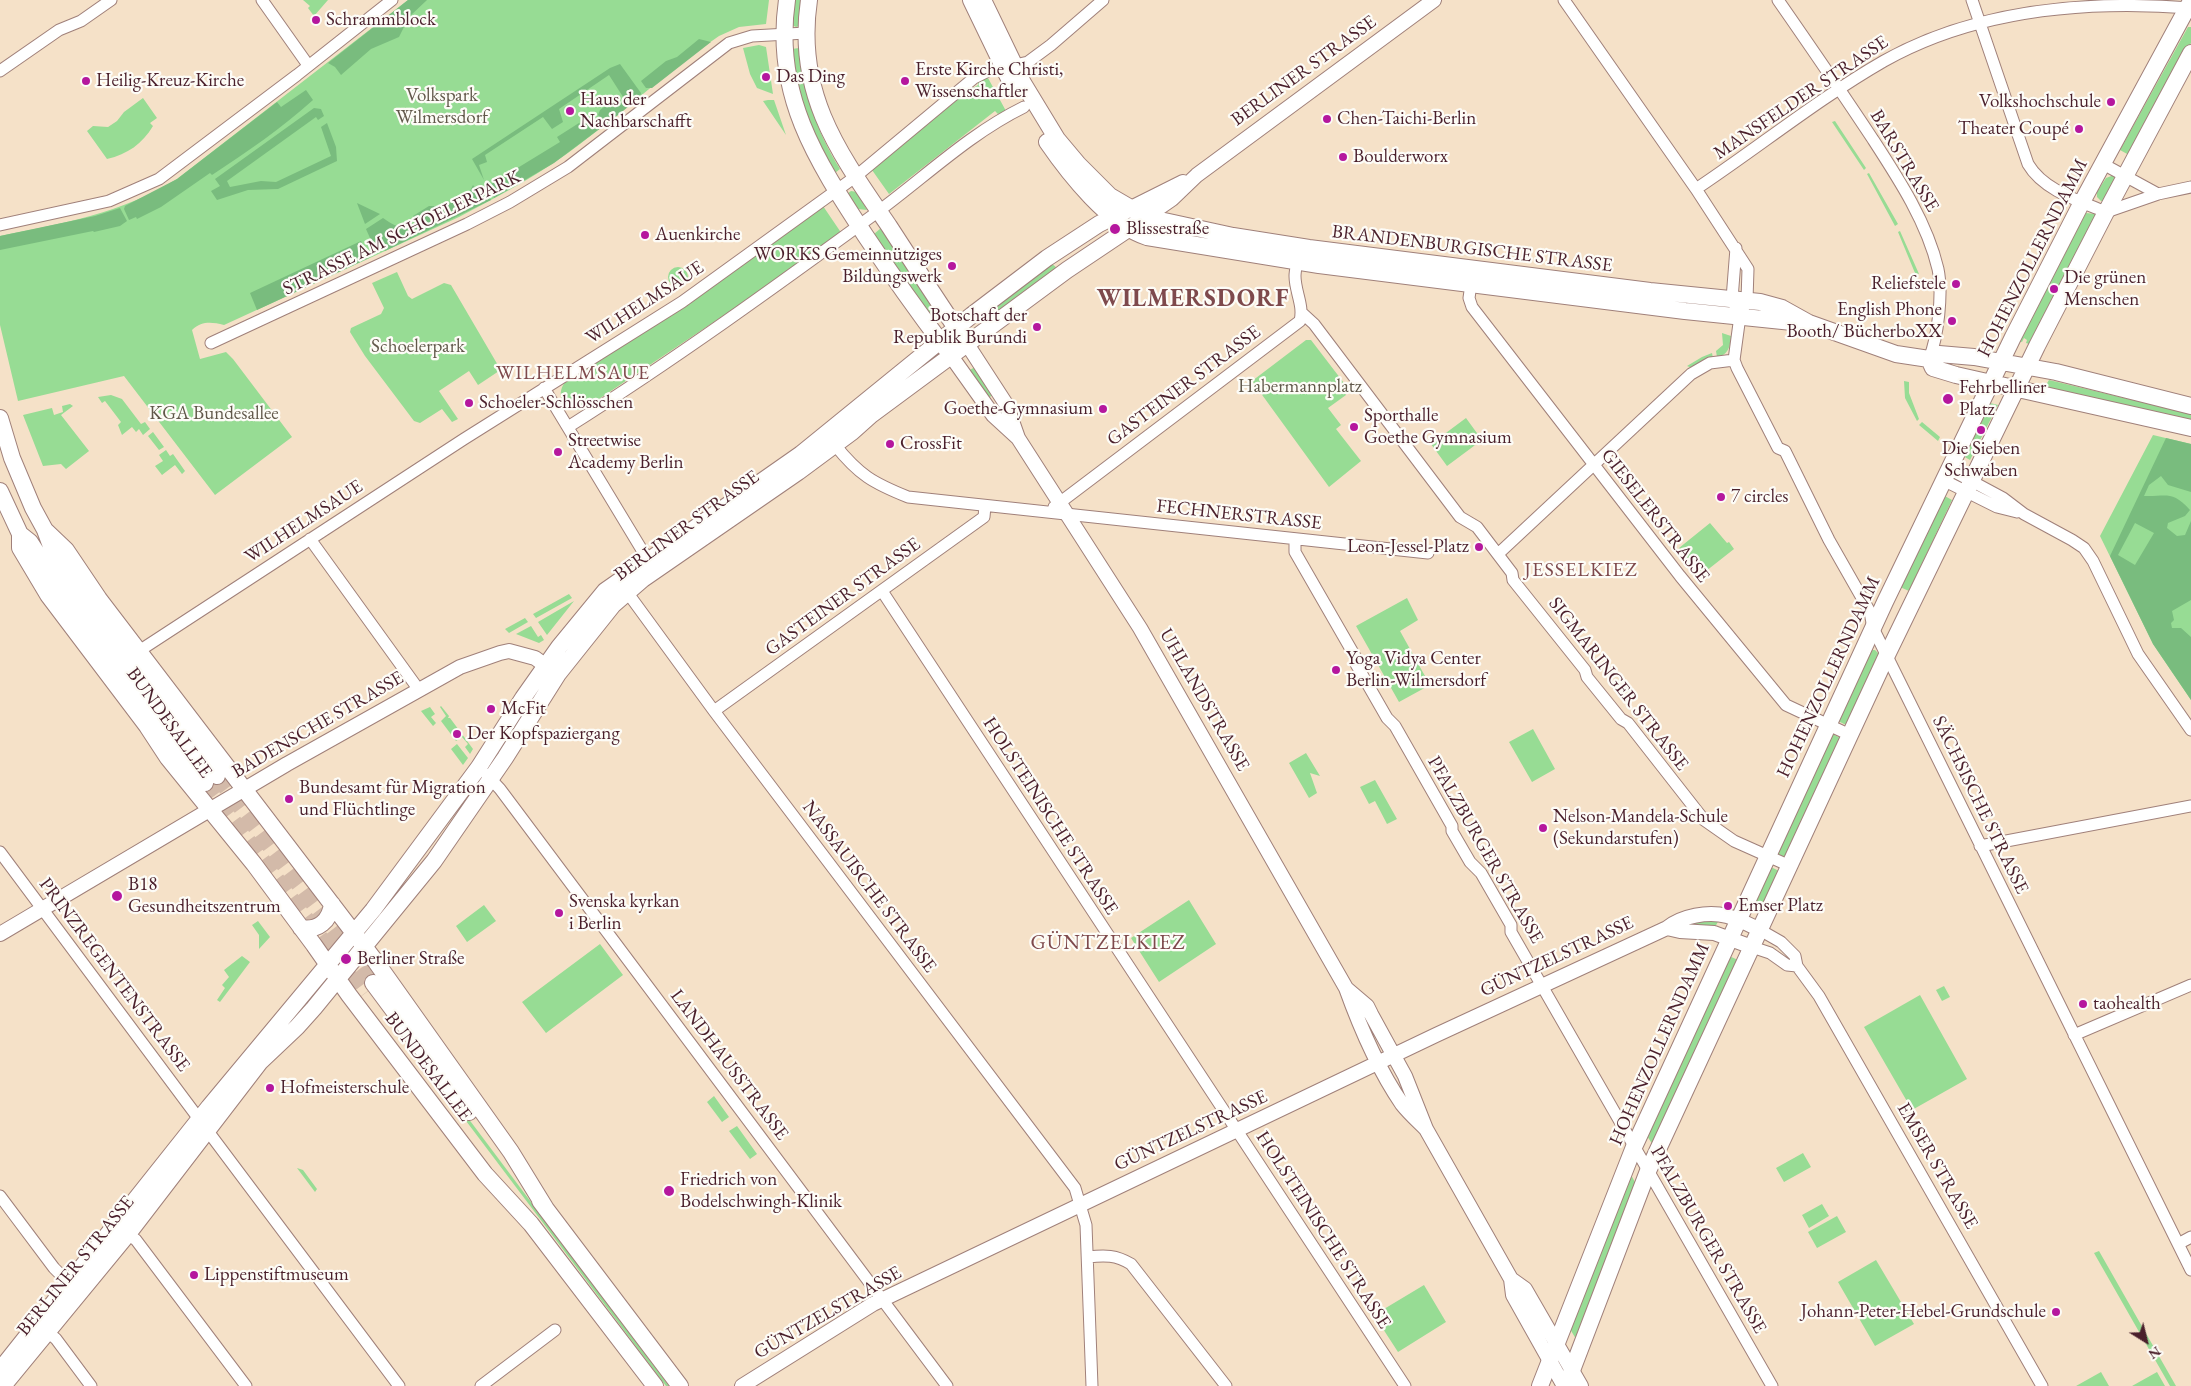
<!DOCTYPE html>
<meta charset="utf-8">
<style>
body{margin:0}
#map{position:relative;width:2191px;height:1386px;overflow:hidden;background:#f5e1c8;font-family:"EB Garamond",serif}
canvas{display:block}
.north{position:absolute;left:2121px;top:1316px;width:50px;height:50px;-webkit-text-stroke:4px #fdfcf7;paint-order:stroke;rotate:144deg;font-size:14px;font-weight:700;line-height:20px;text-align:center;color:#4a1f2b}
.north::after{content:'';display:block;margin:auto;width:18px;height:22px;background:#4a1f2b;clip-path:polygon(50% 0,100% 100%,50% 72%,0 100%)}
</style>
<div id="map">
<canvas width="2191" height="1386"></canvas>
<div class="north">N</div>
</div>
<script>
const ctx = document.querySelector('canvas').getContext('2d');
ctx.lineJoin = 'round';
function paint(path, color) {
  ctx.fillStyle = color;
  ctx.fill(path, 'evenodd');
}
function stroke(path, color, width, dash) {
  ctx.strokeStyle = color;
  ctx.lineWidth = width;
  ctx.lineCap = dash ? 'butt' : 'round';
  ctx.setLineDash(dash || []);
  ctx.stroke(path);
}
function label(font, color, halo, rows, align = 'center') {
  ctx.font = font + ' "EB Garamond",serif';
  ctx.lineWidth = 4.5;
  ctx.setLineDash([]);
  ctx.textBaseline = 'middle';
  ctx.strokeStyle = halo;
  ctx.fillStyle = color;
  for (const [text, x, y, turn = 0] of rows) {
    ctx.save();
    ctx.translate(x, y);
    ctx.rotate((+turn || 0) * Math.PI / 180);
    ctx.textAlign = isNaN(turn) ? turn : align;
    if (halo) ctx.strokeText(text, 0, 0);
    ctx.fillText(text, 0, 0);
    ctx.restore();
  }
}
paint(new Path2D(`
 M 303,0 L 328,0 L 314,16 L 308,8 L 310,6 Z
 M 408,0 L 769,0 L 766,24 L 739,27 L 719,36 C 671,68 627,109 580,144 C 543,173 500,195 459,217 L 224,325 C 211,322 202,321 192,330 L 200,359 L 226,352 L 233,359 L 292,437 L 215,495 L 124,376 L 18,401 L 0,325 L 0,236 C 63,223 121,214 177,179 Z
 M 794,0 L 802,0 L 799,26 L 796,27 L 792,25 Z
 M 2188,27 L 2191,27 L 2191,43 L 2129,155 L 2120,150 Z
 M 759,45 L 766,47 L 773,94 L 757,88 L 750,74 L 743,48 Z
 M 799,48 C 803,92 817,132 840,169 L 835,173 L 818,146 L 797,89 L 792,49 Z
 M 988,78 L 1006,111 L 998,114 L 995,111 L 889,194 L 872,170 L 957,98 L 978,85 L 978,81 Z
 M 143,98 L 157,118 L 150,123 L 153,126 C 142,144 128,154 107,159 L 87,131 L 93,126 L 108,127 L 117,121 L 124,112 Z
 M 768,100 L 774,100 L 786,135 L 763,101 Z
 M 1835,121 L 1866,168 L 1864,170 L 1832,122 Z
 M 1869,173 L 1898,224 L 1895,226 L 1867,174 Z
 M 2114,175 L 2116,179 L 2104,201 L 2101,201 L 2097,197 L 2097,192 L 2106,178 Z
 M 851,191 L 857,192 L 867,210 L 858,209 L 847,194 Z
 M 823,206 L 842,234 L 839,233 L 769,285 L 584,409 C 564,415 553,394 567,380 L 683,308 Z
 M 2086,213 L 2096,214 L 2029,344 L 2026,343 L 2027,340 L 2024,338 L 2022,342 L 2019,341 Z
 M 881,228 L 939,313 L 932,318 L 874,234 Z
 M 1900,231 L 1919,274 L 1915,273 L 1898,232 Z
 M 1051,263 L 1057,268 L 983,324 L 979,319 Z
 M668 277a10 10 0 1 1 20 0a10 10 0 1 1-20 0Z
 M 397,272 L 408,296 L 412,299 L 444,283 L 451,285 L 499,367 L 499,371 L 478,385 L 469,371 L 439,391 L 458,419 L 452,422 L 442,409 L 420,423 L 414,421 L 365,356 L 350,332 L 351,328 L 381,314 L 384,308 L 372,283 Z
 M 1722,333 L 1731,336 C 1730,346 1729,355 1717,357 L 1716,351 L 1723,345 Z
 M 1306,340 L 1311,340 L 1347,387 L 1343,391 L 1346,395 L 1328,408 L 1341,425 L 1336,429 L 1361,461 L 1329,487 L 1252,381 Z
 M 1712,353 L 1713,358 L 1692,368 L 1687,366 L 1702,357 Z
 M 975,367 L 992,395 L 988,399 L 968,371 Z
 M 2049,380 L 2191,414 L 2191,421 L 2044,388 Z
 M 1904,381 L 1909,382 L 1909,393 L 1919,419 L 1917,421 L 1905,398 Z
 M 111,395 L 122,399 L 141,424 L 145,422 L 150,429 L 143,435 L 139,429 L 136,432 L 132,427 L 122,435 L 118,425 L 121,422 L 105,401 L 102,403 L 98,397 Z
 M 1990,403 L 1998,405 L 1970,460 L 1963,456 Z
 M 70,404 L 73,406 L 61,415 L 89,451 L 66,469 L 61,464 L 43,466 L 23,415 L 52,408 L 54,415 L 63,412 L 62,406 Z
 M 1466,418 L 1482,440 L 1447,466 L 1431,444 Z
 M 1922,422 L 1940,437 L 1938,441 L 1919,425 Z
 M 153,432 L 164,447 L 159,450 L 148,436 Z
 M 2153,435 L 2191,444 L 2191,700 L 2153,644 L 2100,536 Z
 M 166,450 L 170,456 L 173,454 L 185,471 L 182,474 L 175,465 L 162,475 L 155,466 L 163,461 L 159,455 Z
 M 1943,495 L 1952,500 L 1909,591 L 1900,587 Z
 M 1710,523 L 1727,543 L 1729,542 L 1734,549 L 1701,575 L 1679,548 Z
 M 569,594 L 572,598 L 536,618 L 533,614 Z
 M 1407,598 L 1418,620 L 1400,631 L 1430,685 L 1399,702 L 1356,626 Z
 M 574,601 L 547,635 L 538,622 Z
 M 525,618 L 528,622 L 509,633 L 505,629 Z
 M 531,626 L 538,637 L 541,635 L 544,640 L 539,643 L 516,634 Z
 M 1872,650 L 1875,650 L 1879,654 L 1846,725 L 1838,721 Z
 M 441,706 L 449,716 L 448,718 L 450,718 L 473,749 L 470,754 L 465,747 L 468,744 L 462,737 L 456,741 L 441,721 L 446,716 L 440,707 Z
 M 430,707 L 435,714 L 431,717 L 436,723 L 433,726 L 421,711 Z
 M 1533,729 L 1555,769 L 1532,782 L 1509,742 Z
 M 1833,734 L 1840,738 L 1785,860 L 1777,856 Z
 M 457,744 L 468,758 L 463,765 L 451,749 Z
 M 1306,753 L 1320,776 L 1310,773 L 1317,793 L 1309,798 L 1289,763 Z
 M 1375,780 L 1397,819 L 1387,824 L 1375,801 L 1369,804 L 1360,787 Z
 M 1771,867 L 1779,871 L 1761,910 L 1753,906 Z
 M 1189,900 L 1216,944 L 1159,982 L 1131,938 Z
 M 484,905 L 496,921 L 467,942 L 456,926 Z
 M 1719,920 L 1715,927 L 1678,924 Z
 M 258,921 L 270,937 L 259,949 L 259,935 L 252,925 Z
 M 600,944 L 623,975 L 546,1033 L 522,1002 Z
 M 242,956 L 250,962 L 220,1002 L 217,1000 L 225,988 L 222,985 L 229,977 L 224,970 Z
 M 1729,956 L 1738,960 L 1653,1145 L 1647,1136 Z
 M 1944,986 L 1950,997 L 1942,1001 L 1936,990 Z
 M 1920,995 L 1967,1079 L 1912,1110 L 1864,1027 Z
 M 411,1042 L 669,1386 L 666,1386 L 408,1044 Z
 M 714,1096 L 729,1117 L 722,1122 L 707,1102 Z
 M 737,1126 L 757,1154 L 750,1159 L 729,1131 Z
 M 1803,1153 L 1811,1167 L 1784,1182 L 1776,1168 Z
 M 297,1168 L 303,1170 L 317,1189 L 315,1192 Z
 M 1630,1173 L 1636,1184 L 1576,1339 L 1570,1329 Z
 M 1822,1204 L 1829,1216 L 1809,1228 L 1802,1215 Z
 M 1837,1216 L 1846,1232 L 1817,1248 L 1808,1232 Z
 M 2099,1251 L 2176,1386 L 2170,1386 L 2094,1253 Z
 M 1876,1260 L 1914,1324 L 1875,1346 L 1838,1282 Z
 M 1424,1285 L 1446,1322 L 1398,1352 L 1374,1315 Z
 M 2101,1372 L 2109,1386 L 2076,1386 Z
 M 2157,1372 L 2165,1386 L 2132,1386 Z`), '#97dc94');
paint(new Path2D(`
 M 408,0 L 427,0 L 409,17 L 399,37 L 371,49 L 341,75 L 335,67 L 328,63 Z
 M 699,39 L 711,42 L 652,88 L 646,88 L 641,81 L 666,61 L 677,57 Z
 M 620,64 L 641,93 L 640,97 L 606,125 L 598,115 L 600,110 L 615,99 L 619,104 L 625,100 L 609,75 L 559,109 L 563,122 L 552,129 L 543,117 L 485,155 L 487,162 L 479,165 L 484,180 L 472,159 L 610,68 Z
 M 306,90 L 313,100 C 282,128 247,152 212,175 L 210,173 L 161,207 L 137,219 L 136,217 L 129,220 L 124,209 L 125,206 L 177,179 L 277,102 L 281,107 Z
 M 314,108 L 321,109 L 324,116 L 318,120 L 316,117 L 227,181 L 230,187 L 261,181 L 276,182 L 331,156 L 321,127 L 327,123 L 336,147 L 337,161 L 278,189 L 248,190 L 217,200 L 211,191 L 220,186 L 215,179 Z
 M 594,118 L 602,127 L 554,163 L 494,198 L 488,186 L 560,142 L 557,137 L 579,123 L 582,126 Z
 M 473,185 L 475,188 L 484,188 L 491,200 L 385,251 L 382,244 L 374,247 L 366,229 L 383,218 C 394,226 405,231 418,226 L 413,216 L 429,206 L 443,206 L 469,193 Z
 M 357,203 L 380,214 L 365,224 Z
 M 120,208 L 127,221 L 120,226 L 94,232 L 93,231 L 0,250 L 0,236 L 95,216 Z
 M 361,241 L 369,258 L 257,310 L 250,293 Z
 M 2166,438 L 2191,444 L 2191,492 L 2168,485 L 2161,476 L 2149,485 L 2144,496 C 2166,497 2172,490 2190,510 L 2185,516 L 2168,523 L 2167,528 L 2177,536 L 2185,535 L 2191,521 L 2191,600 L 2172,611 L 2174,620 L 2171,623 L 2172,628 L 2181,628 L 2191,637 L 2191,700 L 2153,644 L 2110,556 ZM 2135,523 L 2154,533 L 2135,565 L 2118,555 Z`), '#79bc7e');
stroke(new Path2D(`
 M 217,776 L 373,983
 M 205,783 L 363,995`), '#d3baa9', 16, [16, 8]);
const minor = new Path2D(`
 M 262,0 L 308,65
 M 1564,0 L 1696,189 L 1748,269 L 1747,300 L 1740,316 L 1734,360 L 1737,368 L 1778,448 L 1785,451 L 1829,540 L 1870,612 L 1873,628 L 2191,1270
 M 1778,0 C 1810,46 1841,91 1872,138 C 1898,178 1927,222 1938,269 C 1943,293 1938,337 1929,359
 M 1972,0 L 2028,164 C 2043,190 2079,201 2106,212 L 2158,194 L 2191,187
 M 0,71 L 59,30 L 81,21 L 111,0
 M 2103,164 L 2158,194
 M 1696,189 C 1759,147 1818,99 1884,61 C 1975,10 2087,0 2191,8
 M 0,225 L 109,201 L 159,179 L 297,75 L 392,0
 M 1471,284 L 1469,298 L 1472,307 L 1680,576 L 1786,705 L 1850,735
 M 1735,306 L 1732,299 L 1736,248
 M 1302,313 L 1314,324 L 1460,517 L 1477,527 L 1512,573 L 1513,580 L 1585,670 L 1587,677 L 1621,719 L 1628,723 L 1704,820 L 1734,841 L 1790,866
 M 211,343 L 467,224 L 510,202 L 568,167 L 729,43 L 752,36 L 806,33
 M 544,388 L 648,560
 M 568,427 C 674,360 775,287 876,213 C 925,177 969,134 1024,107
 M 835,445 C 859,475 873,483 908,497 L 1428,553
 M 1949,469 L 2003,498 L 2024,514 L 2072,540 L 2084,548 L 2093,561 L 2138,654 L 2191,730
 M 1943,480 L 1997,507 L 2017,512
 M 1054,507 L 1300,321 C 1304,305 1295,292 1295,276 C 1295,270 1297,263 1298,256
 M 310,539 L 419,690
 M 1295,539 L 1295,552 L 1356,658 L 1356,664 L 1387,718 L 1395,726 L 1452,826 L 1452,831 L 1470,862 L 1481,873 L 1511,925 L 1511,932 L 1772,1386
 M 1498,554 L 1691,374 L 1710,363 L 1734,360
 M 882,591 L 1405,1386
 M 627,592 L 714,711 L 1075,1188 L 1086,1225 L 1092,1386
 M 139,651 L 464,439 L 682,302 L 855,177 L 974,78 L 988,71 L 1028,62 L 1051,45 L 1103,0
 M 714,711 L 984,517 L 985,506
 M 486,774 L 500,789 L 947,1386
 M 1980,846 L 2191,806
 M 0,852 L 199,1119
 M 1760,930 L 1781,942 L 1795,956 L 1797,966 L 1819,996 L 2042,1386
 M 1752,947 L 1770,953 L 1787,965 L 1797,966
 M 2074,1035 L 2191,985
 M 207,1130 L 399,1386
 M 0,1196 L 54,1268 L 74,1288
 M 128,1234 L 136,1240 L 246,1386
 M 2178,1244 L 2191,1237
 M 1088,1257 C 1105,1255 1116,1255 1131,1264 L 1226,1386
 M 49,1333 L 56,1339 L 91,1386
 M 481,1386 L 555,1330`);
const tertiary = new Path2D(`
 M 1129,209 L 1183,182
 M 1146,217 L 1172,199 L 1197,175 L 1434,0
 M 967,344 L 1006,404 L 1018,438 L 1140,628 L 1346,988 C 1360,1027 1378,1069 1402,1104 C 1409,1113 1418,1121 1426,1129
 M 951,356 L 993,415 L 1017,437
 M 1667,928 L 1680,931 L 1714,933 L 1752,947
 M 0,934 L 287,764 L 460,667 L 500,653 L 509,651 L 535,658 L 553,671
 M 1347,989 L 1367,1006 L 1371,1014 L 1405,1076 L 1426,1129 L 1511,1279 L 1525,1289 L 1581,1386
 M 1511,1279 L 1513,1295 L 1564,1386
 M 742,1386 L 873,1304 L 1436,1035 L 1667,928 C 1682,916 1708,911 1727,916 C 1739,919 1750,925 1760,930`);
const secondary = new Path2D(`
 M 787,0 C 773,94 816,160 865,235 C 891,274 918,312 946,349
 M 809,0 C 795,94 839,153 889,226 C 913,263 937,300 962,337
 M 971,0 L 1013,87
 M 983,0 L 1023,83 L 1057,139 L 1078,164 L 1110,196 L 1146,217 L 1233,236 L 1309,248 L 1650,291 L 1760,302 L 1782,308 L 1809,323 L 1896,354 L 1929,359 L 1939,354 L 1974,357 L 2056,372 L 2191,406
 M 1047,142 C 1069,174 1109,225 1147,237 L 1319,265 L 1685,311 L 1802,323
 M 1929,359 L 1933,368 L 1956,375 L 2191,428
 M 0,418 L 12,458 L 33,508 L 45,530 L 55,557 L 93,612 L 217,776
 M 0,491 L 20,534 L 30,542 L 60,589 L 205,783
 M 45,530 L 66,550 L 99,599 L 376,962 L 511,1152 L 546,1209
 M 20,534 L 20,548 L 48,595 L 147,726 L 168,758 L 254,864 L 314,945 L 349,995 L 485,1174 L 531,1224 L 655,1386
 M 301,928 C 318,931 330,921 332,904
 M 373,983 L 469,1112
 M 540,1201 L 680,1386
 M 0,1370 L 209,1107 L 373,910 L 479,767 L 523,698 L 559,647 L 605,591 L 801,454 L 972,315 L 1047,258 L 1099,224 L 1129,209
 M 3,1386 L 128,1234 L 260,1062 L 297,1027 L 314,1008 L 434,861 L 505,758 L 558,674 L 613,605 L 643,579 L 798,472 L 852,432 L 871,415 L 1067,270 L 1146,217
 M 1540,1386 L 1634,1147 L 1885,602 L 2013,337 L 2082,202 L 2191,1
 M 1566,1386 L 1648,1171 L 1887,655 L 2037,346 L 2106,212 L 2191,53`);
stroke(minor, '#a0807a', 13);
stroke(tertiary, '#a0807a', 16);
stroke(secondary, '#a0807a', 18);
stroke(minor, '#fff', 11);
stroke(tertiary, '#fff', 14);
stroke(secondary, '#fff', 16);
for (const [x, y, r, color] of [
 [316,20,5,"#b5179e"],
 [766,77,5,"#b5179e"],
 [86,81,5,"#b5179e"],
 [905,81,5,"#b5179e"],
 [2111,102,5,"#b5179e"],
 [570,111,5,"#b5179e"],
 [1327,119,5,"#b5179e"],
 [2079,129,5,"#b5179e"],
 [1343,157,5,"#b5179e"],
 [1115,229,6,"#b5179e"],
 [645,235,5,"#b5179e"],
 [952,266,5,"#b5179e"],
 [1956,284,5,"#b5179e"],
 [2054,289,5,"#b5179e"],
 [1952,321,5,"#b5179e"],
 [1037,327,5,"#b5179e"],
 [1948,399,6,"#b5179e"],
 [469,403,5,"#b5179e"],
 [1103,409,5,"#b5179e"],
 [1354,427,5,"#b5179e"],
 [1981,430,5,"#b5179e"],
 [890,444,5,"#b5179e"],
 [558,452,5,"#b5179e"],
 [1721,497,5,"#b5179e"],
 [1479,547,5,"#b5179e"],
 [1336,670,5,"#b5179e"],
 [491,709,5,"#b5179e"],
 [457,734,5,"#b5179e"],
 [289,799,5,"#b5179e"],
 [1543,828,5,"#b5179e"],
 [117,896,6,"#b5179e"],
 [1728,906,5,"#b5179e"],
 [559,913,5,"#b5179e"],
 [346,959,6,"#b5179e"],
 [2083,1004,5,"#b5179e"],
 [270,1088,5,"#b5179e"],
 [669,1191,6,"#b5179e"],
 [194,1275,5,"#b5179e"],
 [2056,1312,5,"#b5179e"]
]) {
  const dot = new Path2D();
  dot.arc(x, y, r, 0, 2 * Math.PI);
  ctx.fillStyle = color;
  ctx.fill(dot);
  stroke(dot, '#fdfcf7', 2);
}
label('19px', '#4a1f2b', '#fdfcf7', [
 ["Schrammblock",326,20],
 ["Erste Kirche Christi,",915,70],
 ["Wissenschaftler",915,92],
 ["Das Ding",776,77],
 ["Heilig-Kreuz-Kirche",96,81],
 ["Haus der",580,100],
 ["Nachbarschafft",580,122],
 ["Volkshochschule",2101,102,"right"],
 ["Chen-Taichi-Berlin",1337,119],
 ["Theater Coupé",2069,129,"right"],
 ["Boulderworx",1353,157],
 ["Blissestraße",1126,229],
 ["Auenkirche",655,235],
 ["WORKS Gemeinnütziges",942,255,"right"],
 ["Bildungswerk",942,277,"right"],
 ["Die grünen",2064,278],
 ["Menschen",2064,300],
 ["Reliefstele",1946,284,"right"],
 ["English Phone",1942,310,"right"],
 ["Booth/ BücherboXX",1942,332,"right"],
 ["Botschaft der",1027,316,"right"],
 ["Republik Burundi",1027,338,"right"],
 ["Fehrbelliner",1959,388],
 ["Platz",1959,410],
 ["Schoeler-Schlösschen",479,403],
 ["Goethe-Gymnasium",1093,409,"right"],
 ["Sporthalle",1364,416],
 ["Goethe Gymnasium",1364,438],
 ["Streetwise",568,441],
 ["Academy Berlin",568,463],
 ["CrossFit",900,444],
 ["Die Sieben",1981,449,"center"],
 ["Schwaben",1981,471,"center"],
 ["7 circles",1731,497],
 ["Leon-Jessel-Platz",1469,547,"right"],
 ["Yoga Vidya Center",1346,659],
 ["Berlin-Wilmersdorf",1346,681],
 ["McFit",501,709],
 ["Der Kopfspaziergang",467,734],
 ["Bundesamt für Migration",299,788],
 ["und Flüchtlinge",299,810],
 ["Nelson-Mandela-Schule",1553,817],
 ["(Sekundarstufen)",1553,839],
 ["B18",128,885],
 ["Gesundheitszentrum",128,907],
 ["Svenska kyrkan",569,902],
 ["i Berlin",569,924],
 ["Emser Platz",1738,906],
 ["Berliner Straße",357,959],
 ["taohealth",2093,1004],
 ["Hofmeisterschule",280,1088],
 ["Friedrich von",680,1180],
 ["Bodelschwingh-Klinik",680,1202],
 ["Lippenstiftmuseum",204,1275],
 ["Johann-Peter-Hebel-Grundschule",2046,1312,"right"]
], 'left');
label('19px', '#4a1f2b', '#fdfcf7', [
 ["BERLINER STRASSE",1304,71,-36],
 ["MANSFELDER STRASSE",1801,98,-34],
 ["BARSTRASSE",1904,161,59],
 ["STRASSE AM SCHOELERPARK",402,233,-26],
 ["BRANDENBURGISCHE STRASSE",1472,249,7],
 ["HOHENZOLLERNDAMM",2033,258,-63],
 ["WILHELMSAUE",645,303,-33],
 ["GASTEINER STRASSE",1184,386,-37],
 ["FECHNERSTRASSE",1239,515,6],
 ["GIESELERSTRASSE",1655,516,52],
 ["WILHELMSAUE",304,522,-33],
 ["BERLINER STRASSE",687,526,-36],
 ["GASTEINER STRASSE",843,597,-36],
 ["HOHENZOLLERNDAMM",1829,677,-65],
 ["SIGMARINGER STRASSE",1618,684,52],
 ["UHLANDSTRASSE",1204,700,60],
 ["BUNDESALLEE",169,723,54],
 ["BADENSCHE STRASSE",318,725,-30],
 ["SÄCHSISCHE STRASSE",1980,805,64],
 ["HOLSTEINISCHE STRASSE",1050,816,57],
 ["PFALZBURGER STRASSE",1485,850,60],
 ["NASSAUISCHE STRASSE",869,887,53],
 ["GÜNTZELSTRASSE",1557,957,-25],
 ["PRINZREGENTENSTRASSE",114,975,53],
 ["HOHENZOLLERNDAMM",1660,1044,-66],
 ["LANDHAUSSTRASSE",729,1065,53],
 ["BUNDESALLEE",428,1067,53],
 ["GÜNTZELSTRASSE",1191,1131,-25],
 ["EMSER STRASSE",1937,1166,60],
 ["HOLSTEINISCHE STRASSE",1323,1230,57],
 ["PFALZBURGER STRASSE",1708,1240,60],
 ["BERLINER STRASSE",76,1266,-51],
 ["GÜNTZELSTRASSE",828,1313,-30]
]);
label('19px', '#61584a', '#fdfcf7', [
 ["Volkspark",442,96],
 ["Wilmersdorf",442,118],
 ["Schoelerpark",418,347],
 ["Habermannplatz",1300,387],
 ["KGA Bundesallee",214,414]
]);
ctx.letterSpacing = '1px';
label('20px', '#7e494c', '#fdfcf7', [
 ["WILHELMSAUE",573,374],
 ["JESSELKIEZ",1581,571]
]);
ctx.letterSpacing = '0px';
ctx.letterSpacing = '1px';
label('21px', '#7e494c', '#fdfcf7', [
 ["GÜNTZELKIEZ",1108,943]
]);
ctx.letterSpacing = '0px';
ctx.letterSpacing = '1px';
label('bold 24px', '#7e494c', '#fdfcf7', [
 ["WILMERSDORF",1193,299]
]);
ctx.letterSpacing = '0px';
</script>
